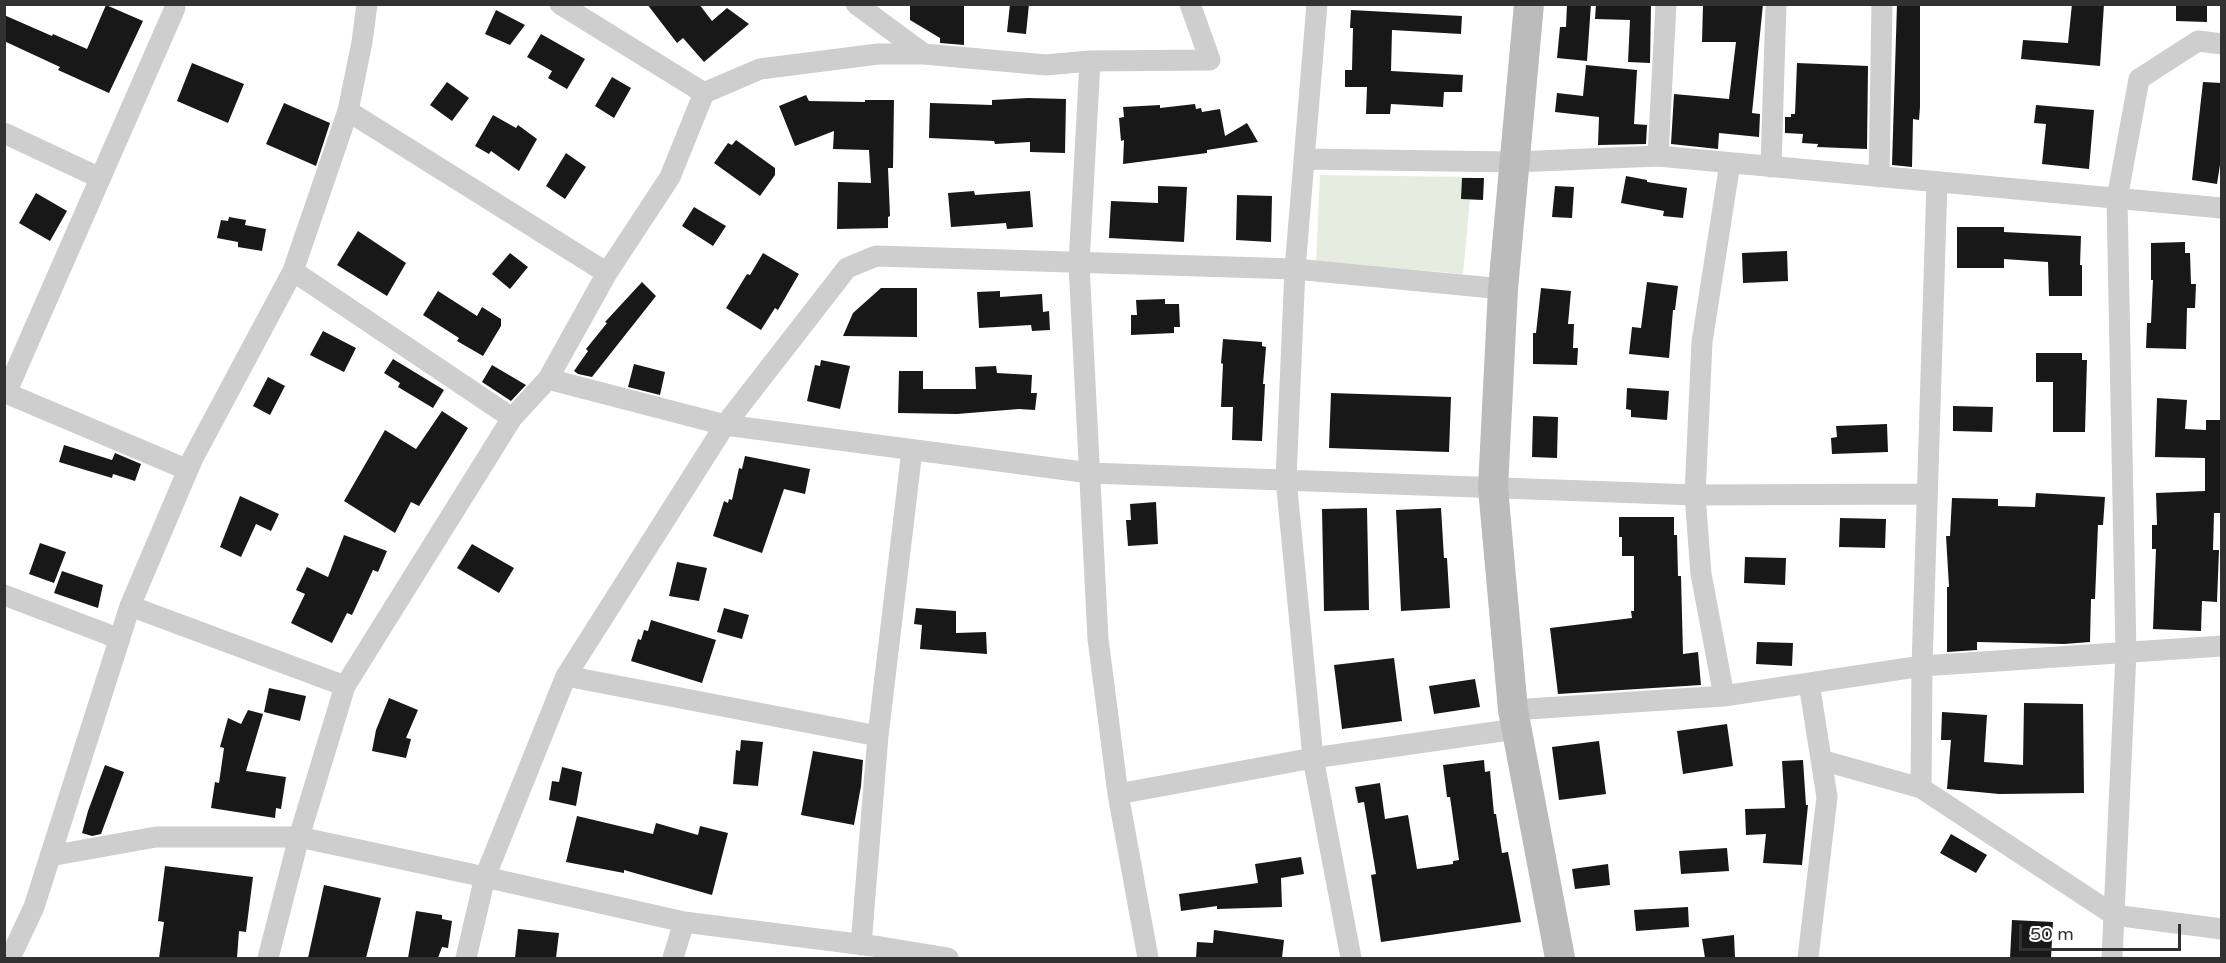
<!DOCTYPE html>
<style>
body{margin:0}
#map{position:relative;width:2226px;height:963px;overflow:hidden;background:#fff;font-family:"Varela Round",sans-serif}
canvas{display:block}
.frame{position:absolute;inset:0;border:6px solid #313131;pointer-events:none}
.scale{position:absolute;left:2019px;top:924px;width:162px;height:27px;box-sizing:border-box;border:3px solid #313131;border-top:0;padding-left:8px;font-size:18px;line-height:21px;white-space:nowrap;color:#313131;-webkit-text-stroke:4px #fff;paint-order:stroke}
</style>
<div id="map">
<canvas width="2226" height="963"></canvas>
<div class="frame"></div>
<div class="scale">50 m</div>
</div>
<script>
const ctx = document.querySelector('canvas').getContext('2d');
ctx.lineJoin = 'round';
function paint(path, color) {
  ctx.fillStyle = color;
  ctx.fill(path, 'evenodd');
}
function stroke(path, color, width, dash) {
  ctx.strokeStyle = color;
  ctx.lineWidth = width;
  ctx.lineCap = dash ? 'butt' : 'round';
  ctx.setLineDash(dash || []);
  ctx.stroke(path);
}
paint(new Path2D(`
 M 1320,175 L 1472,177 L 1463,274 L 1316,261 Z`), '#e6ede0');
paint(new Path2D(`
 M 647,4 L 699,4 L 712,21 L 727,8 L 749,24 L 704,62 L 683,38 L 677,43 Z
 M 910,4 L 964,4 L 964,45 L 940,43 L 940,38 L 910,20 Z
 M 1010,4 L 1029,4 L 1026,34 L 1007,32 Z
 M 1567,4 L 1591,4 L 1587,61 L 1557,58 L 1560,27 L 1566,27 Z
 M 1596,4 L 1651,4 L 1650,63 L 1628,62 L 1630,20 L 1595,19 Z
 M 1703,4 L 1763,4 L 1752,113 L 1760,114 L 1759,137 L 1719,133 L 1718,149 L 1671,144 L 1674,94 L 1729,99 L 1736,42 L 1702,42 Z
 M 1897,4 L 1920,4 L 1920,107 L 1919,120 L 1913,119 L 1912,167 L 1892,165 Z
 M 2072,4 L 2104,4 L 2100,66 L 2021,59 L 2023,40 L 2068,43 Z
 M 2176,4 L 2207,4 L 2207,22 L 2176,21 Z
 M 106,5 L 143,21 L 109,93 L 58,70 L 60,67 L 4,41 L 4,15 L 52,36 L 53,34 L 87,49 Z
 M 496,10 L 525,25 L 510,45 L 485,34 Z
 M 1351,10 L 1462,16 L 1461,34 L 1392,30 L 1391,71 L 1463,75 L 1462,92 L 1444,92 L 1443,107 L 1391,104 L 1390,114 L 1366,114 L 1367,87 L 1345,87 L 1345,70 L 1352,70 L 1353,28 L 1350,28 Z
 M 541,34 L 585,59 L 567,89 L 548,78 L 552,71 L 527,57 Z
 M 192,63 L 244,84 L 228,123 L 177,101 Z
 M 1797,63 L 1868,66 L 1867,149 L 1817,147 L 1818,144 L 1802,143 L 1803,134 L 1785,133 L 1785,117 L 1791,117 L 1791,114 L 1795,114 Z
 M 1586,65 L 1637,70 L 1634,124 L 1647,125 L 1646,144 L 1598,145 L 1599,117 L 1555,112 L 1557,93 L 1583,96 Z
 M 612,77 L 631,88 L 614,118 L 595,106 Z
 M 447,82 L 469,98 L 452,121 L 430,105 Z
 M 2203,82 L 2222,83 L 2222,152 L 2217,184 L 2192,180 Z
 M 806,95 L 809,101 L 865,102 L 865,100 L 894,100 L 893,168 L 888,168 L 890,216 L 888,217 L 888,228 L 837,229 L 838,182 L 871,183 L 869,150 L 833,149 L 834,131 L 795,146 L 779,106 Z
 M 1028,98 L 1066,99 L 1065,153 L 1030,152 L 1030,142 L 995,144 L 994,141 L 929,138 L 930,103 L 992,105 L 992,100 Z
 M 284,103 L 330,123 L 316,166 L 266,144 Z
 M 1195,104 L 1196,109 L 1201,108 L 1202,112 L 1220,109 L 1225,136 L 1247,123 L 1258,142 L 1207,150 L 1207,153 L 1123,164 L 1124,140 L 1121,141 L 1119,118 L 1124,117 L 1123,107 L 1160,105 L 1160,108 Z
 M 2036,105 L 2094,110 L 2089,169 L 2042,164 L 2046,124 L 2034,123 Z
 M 493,115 L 516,128 L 518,125 L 537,139 L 519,171 L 491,151 L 489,154 L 475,146 Z
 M 736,140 L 775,168 L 775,175 L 760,196 L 714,163 L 728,143 L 732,145 Z
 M 566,153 L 586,167 L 565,199 L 546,186 Z
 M 1626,176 L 1647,180 L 1647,182 L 1687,188 L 1683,218 L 1663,216 L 1664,211 L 1621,203 Z
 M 1462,178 L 1484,178 L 1483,200 L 1461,199 Z
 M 1158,186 L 1187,187 L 1184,242 L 1109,238 L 1111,201 L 1158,203 Z
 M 1555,186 L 1574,187 L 1572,218 L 1552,217 Z
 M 974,191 L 975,195 L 1030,191 L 1033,227 L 1007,229 L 1006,223 L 951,227 L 948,193 Z
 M 36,193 L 67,211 L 50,241 L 19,223 Z
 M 1237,195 L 1272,196 L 1271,242 L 1236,240 Z
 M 694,207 L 726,226 L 713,246 L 682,226 Z
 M 229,217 L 246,220 L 245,225 L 266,229 L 262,251 L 238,247 L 238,242 L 217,238 L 221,220 L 228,221 Z
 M 1957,227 L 2004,227 L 2004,232 L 2081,236 L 2080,265 L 2082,265 L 2082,296 L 2049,296 L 2048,262 L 2004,259 L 2004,268 L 1957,268 Z
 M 358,231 L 406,263 L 387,296 L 337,265 Z
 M 2185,242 L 2185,253 L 2190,253 L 2191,284 L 2196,284 L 2195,308 L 2187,308 L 2186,349 L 2146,348 L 2147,323 L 2151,323 L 2153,280 L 2151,280 L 2151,243 Z
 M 1787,251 L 1788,281 L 1743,283 L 1742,253 Z
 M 510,253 L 528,267 L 510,289 L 492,274 Z
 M 763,253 L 799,274 L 778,310 L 775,308 L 761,330 L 726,308 L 747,274 L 750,275 Z
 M 642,282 L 656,296 L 592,377 L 578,374 L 574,371 L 588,351 L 586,349 L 607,323 L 605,322 Z
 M 1647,282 L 1678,286 L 1675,310 L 1673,310 L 1669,358 L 1629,354 L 1632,327 L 1641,328 Z
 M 881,288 L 917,288 L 917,337 L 843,336 L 853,313 Z
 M 1541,288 L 1571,291 L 1568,324 L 1574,324 L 1573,348 L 1578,348 L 1577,365 L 1533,364 L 1533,333 L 1536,333 Z
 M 438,291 L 477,316 L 482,307 L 501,319 L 501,326 L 483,356 L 457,341 L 459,338 L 423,315 Z
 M 1000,291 L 1000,297 L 1042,294 L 1043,312 L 1049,311 L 1050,330 L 1032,331 L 1031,325 L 979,328 L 977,292 Z
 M 1165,299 L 1165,304 L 1179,304 L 1180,327 L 1174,327 L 1174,333 L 1131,335 L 1131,315 L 1137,315 L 1136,300 Z
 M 323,331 L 356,348 L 344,372 L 310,355 Z
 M 1223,339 L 1262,342 L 1262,346 L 1266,347 L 1263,384 L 1265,384 L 1262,441 L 1232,440 L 1233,407 L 1221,407 L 1223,364 L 1221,363 Z
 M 2036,353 L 2082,353 L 2082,360 L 2087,360 L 2085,432 L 2053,432 L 2053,382 L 2036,382 Z
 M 393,359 L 444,390 L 433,408 L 398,387 L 400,383 L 384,373 Z
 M 821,360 L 850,366 L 840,409 L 807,401 L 815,365 L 820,366 Z
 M 634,364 L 665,372 L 660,395 L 628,387 Z
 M 492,365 L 526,385 L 511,401 L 482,382 Z
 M 996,366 L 997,373 L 1032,375 L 1031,393 L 1037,393 L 1035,410 L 1019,409 L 957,414 L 898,413 L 899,371 L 923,371 L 923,389 L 976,389 L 975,367 Z
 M 268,377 L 285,386 L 270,415 L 253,406 Z
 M 1627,388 L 1669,391 L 1667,420 L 1631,417 L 1631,410 L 1626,409 Z
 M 1331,393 L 1451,397 L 1449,452 L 1329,448 Z
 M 2157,398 L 2187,400 L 2185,429 L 2206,430 L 2206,420 L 2222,420 L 2222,513 L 2214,513 L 2213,550 L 2219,550 L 2217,602 L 2202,601 L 2201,631 L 2153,629 L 2156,549 L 2152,549 L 2152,525 L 2157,525 L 2156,493 L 2205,491 L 2205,458 L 2155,457 Z
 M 1953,406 L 1993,407 L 1992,432 L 1953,431 Z
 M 442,411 L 468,428 L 419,506 L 411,502 L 395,533 L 344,501 L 385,430 L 416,449 Z
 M 1533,416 L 1558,417 L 1557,458 L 1532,457 Z
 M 1887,424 L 1888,452 L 1832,454 L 1831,438 L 1837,437 L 1836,426 Z
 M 64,445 L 112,460 L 115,453 L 141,464 L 135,481 L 113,474 L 112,478 L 59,462 Z
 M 745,456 L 810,469 L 805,494 L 784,489 L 762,553 L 713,536 L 724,501 L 728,503 L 729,499 L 732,500 L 739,468 L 742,469 Z
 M 2036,493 L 2105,497 L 2103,525 L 2098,525 L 2095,599 L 2091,599 L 2090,642 L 2064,644 L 1977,642 L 1977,650 L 1947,652 L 1947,587 L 1949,587 L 1946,536 L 1950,536 L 1952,498 L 1998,499 L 1998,506 L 2035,507 Z
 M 240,496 L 279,514 L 271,531 L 256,524 L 241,557 L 220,547 Z
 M 1156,502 L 1158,544 L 1128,546 L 1126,520 L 1131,520 L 1130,504 Z
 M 1367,508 L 1369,610 L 1324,611 L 1322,509 Z
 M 1441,508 L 1444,558 L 1447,558 L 1450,608 L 1401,611 L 1396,510 Z
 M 1619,517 L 1674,517 L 1674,535 L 1677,535 L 1678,576 L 1681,576 L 1683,654 L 1698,652 L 1701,685 L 1558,694 L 1550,628 L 1632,618 L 1631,611 L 1634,611 L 1634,556 L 1622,556 L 1622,537 L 1619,537 Z
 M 1840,518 L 1886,519 L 1885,548 L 1839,547 Z
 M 344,535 L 387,551 L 378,572 L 373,570 L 352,615 L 347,613 L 332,643 L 291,623 L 305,594 L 296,590 L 307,567 L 328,577 Z
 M 40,543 L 66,552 L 54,583 L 29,574 Z
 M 472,544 L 514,568 L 499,593 L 457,568 Z
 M 1745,557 L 1786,558 L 1785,585 L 1744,583 Z
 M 677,562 L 707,568 L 699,601 L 669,596 Z
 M 62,571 L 103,585 L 98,608 L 54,593 Z
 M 724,608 L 749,615 L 742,639 L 717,632 Z
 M 916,608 L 956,611 L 956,633 L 986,632 L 987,654 L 920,649 L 922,625 L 914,624 Z
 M 651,620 L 716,640 L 702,683 L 631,661 L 638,639 L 641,640 L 644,630 L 648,631 Z
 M 1757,642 L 1793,643 L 1792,666 L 1756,664 Z
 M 1394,658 L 1402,721 L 1342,729 L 1334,665 Z
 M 1475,679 L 1480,707 L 1434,714 L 1429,686 Z
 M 269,688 L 306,696 L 300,721 L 264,712 Z
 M 389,698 L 418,710 L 406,738 L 411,739 L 406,758 L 372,751 L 376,730 Z
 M 2024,703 L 2083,704 L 2084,793 L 1999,794 L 1947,789 L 1951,740 L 1941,740 L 1942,712 L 1987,715 L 1984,762 L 2023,765 Z
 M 248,710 L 263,714 L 246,771 L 286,777 L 281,809 L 276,808 L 275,818 L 211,808 L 215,782 L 219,783 L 224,748 L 220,747 L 228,718 L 241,724 Z
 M 1727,724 L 1733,766 L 1683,774 L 1677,731 Z
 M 741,740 L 763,742 L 758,786 L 733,784 L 736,750 L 740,751 Z
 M 1599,741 L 1606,794 L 1559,800 L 1552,747 Z
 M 813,751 L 863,760 L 861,786 L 854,825 L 801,815 Z
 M 1484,760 L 1485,772 L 1490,771 L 1494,814 L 1496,814 L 1502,853 L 1508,852 L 1521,922 L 1381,942 L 1371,875 L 1376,874 L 1364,802 L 1358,803 L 1355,787 L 1380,783 L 1385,819 L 1408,815 L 1417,869 L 1453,864 L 1453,861 L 1459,860 L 1450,797 L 1447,797 L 1443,765 Z
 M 1803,760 L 1806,805 L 1808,805 L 1802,865 L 1763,863 L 1766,834 L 1746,835 L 1745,809 L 1785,808 L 1782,761 Z
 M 105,765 L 124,772 L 101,834 L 92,836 L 82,833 L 88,811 Z
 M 562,767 L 582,772 L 576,806 L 549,800 L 552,781 L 559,782 Z
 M 577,816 L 653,834 L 656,823 L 698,835 L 700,826 L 728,833 L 712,895 L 624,870 L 624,873 L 566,862 Z
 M 1951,834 L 1987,855 L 1976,873 L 1940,853 Z
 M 1727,848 L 1729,871 L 1681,874 L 1679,851 Z
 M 1301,857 L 1304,874 L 1281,878 L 1282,907 L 1217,909 L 1217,906 L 1181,911 L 1179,894 L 1258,883 L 1255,864 Z
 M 1608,864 L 1610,885 L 1575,889 L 1572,869 Z
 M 165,866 L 253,877 L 246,932 L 239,931 L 237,958 L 159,958 L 164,922 L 158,921 Z
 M 324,885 L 381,898 L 366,958 L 308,958 Z
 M 1688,907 L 1689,927 L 1636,931 L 1634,910 Z
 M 416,911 L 442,915 L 442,919 L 452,921 L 448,948 L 442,947 L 438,958 L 408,958 Z
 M 2012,920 L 2053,922 L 2051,958 L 2010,958 Z
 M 518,929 L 559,933 L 556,958 L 515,958 Z
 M 1214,930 L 1284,940 L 1282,958 L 1196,958 L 1197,942 L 1213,943 Z
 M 1734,935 L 1735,958 L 1705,958 L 1702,939 Z`), '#181818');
stroke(new Path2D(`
 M 560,4 L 704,93 L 760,69 L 878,54 L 924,54 L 1046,65 L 1090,61 L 1210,60 L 1190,4
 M 856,4 L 924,54
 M 1317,4 L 1295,269 L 1286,479 L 1313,758 L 1351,958
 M 175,8 L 6,393 L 188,470
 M 1090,61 L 1079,264 L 1098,639 L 1118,794 L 1148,958
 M 348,111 L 607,273
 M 4,133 L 100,178
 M 1658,156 L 1666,4
 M 1304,159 L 1515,162 L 1658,156 L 2222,208
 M 1771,167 L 1776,4
 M 1879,177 L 1882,4
 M 293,271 L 512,418
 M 548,379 L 725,425 L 1090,473 L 1695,495 L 1927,494
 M 4,595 L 120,639
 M 130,606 L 345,686
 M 566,676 L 878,736
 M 1724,696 L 1701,574 L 1695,495 L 1702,342 L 1730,163
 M 1513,710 L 1724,696 L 1922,666 L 2222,646
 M 1821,760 L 1921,788 L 2114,915 L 2222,929
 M 1921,788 L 1922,666 L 1937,182
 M 1118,794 L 1313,758 L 1516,729
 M 50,856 L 156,837 L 299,837 L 485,877 L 684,922 L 881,947 L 948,958
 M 861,945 L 878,736 L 912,450
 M 10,958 L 34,907 L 130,606 L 193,458 L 293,271 L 348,111 L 362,42 L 367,4
 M 268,958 L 299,837 L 345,686 L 512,418 L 548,379 L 607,273 L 670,177 L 704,93
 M 466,958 L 485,877 L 566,676 L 725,425 L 847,268 L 876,256 L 1295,269 L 1503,289
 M 673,958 L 684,922
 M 1808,958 L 1827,797 L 1809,683
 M 2112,958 L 2126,653 L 2117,199 L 2139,79 L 2198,41 L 2222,44`), '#cecece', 21);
stroke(new Path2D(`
 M 1529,4 L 1503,289 L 1493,488 L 1513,710 L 1560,958`), '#bbb', 30);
</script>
